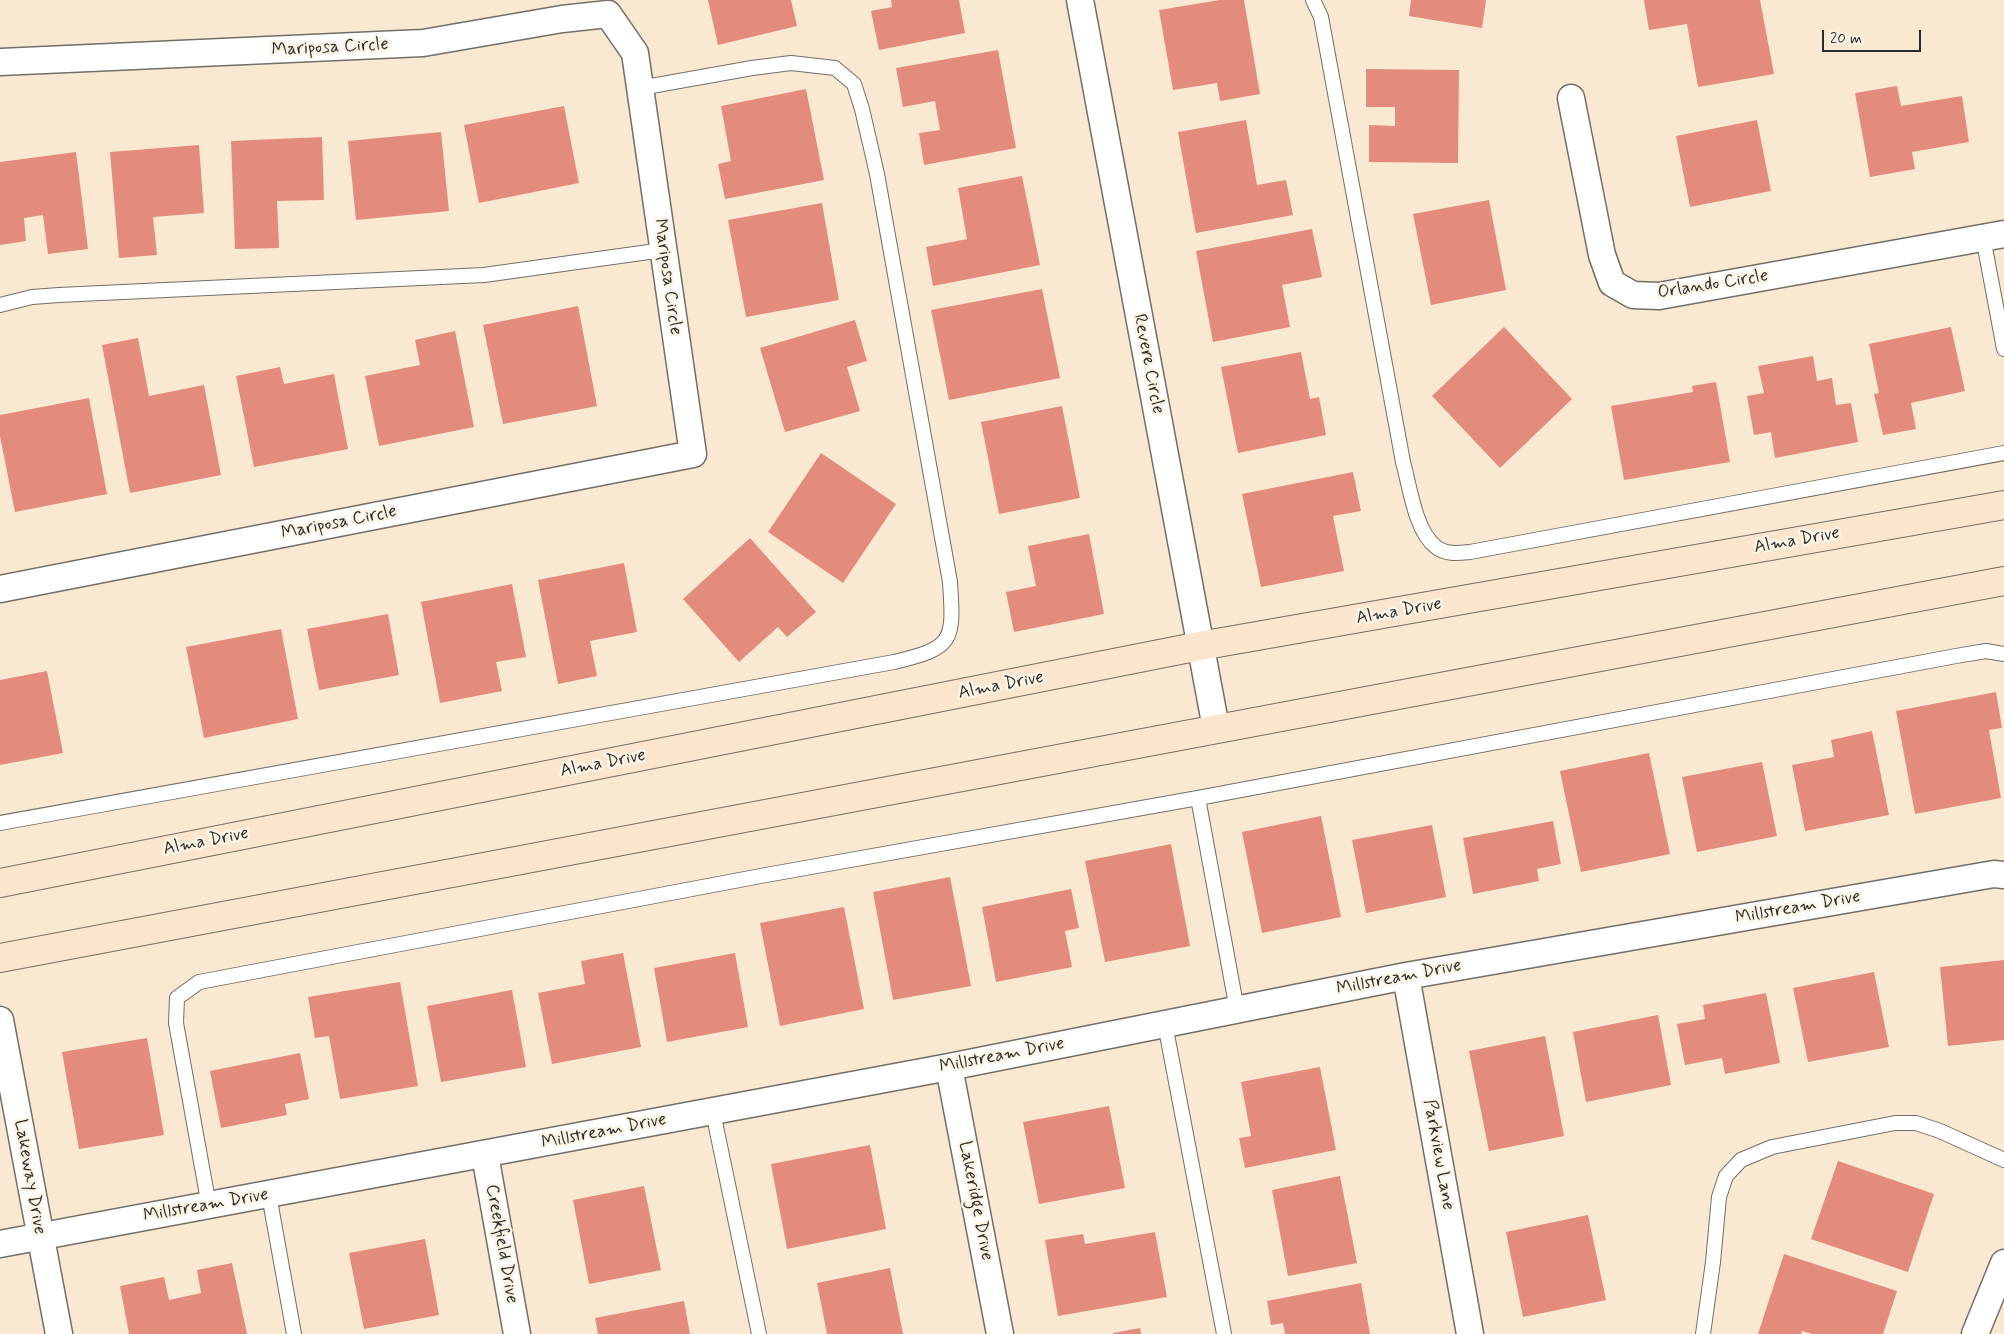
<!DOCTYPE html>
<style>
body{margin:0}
#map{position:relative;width:2004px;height:1334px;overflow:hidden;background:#f9e9d3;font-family:Mynerve,sans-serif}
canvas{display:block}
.scale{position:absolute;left:1822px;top:30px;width:99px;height:22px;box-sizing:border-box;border:2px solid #2b2b2b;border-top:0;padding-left:6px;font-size:15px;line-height:18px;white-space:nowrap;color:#2b2b2b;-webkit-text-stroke:4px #fcf5e5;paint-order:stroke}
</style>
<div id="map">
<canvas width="2004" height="1334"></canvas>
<div class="scale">20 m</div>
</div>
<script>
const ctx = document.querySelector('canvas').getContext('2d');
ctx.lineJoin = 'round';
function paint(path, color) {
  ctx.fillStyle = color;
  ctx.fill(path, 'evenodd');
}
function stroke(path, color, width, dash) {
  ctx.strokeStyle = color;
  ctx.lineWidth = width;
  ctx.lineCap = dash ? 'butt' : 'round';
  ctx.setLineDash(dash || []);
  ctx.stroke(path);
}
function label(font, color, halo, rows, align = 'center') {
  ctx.font = font + ' Mynerve,sans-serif';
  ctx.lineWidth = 5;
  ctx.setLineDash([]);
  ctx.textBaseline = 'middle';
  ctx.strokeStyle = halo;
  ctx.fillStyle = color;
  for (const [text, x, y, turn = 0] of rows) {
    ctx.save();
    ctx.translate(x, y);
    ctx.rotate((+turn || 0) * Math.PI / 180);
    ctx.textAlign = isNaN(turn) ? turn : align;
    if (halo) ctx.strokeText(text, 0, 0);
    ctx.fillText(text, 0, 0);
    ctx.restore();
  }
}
paint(new Path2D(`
 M 708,0 L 791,0 L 797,26 L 718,45 Z
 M 891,0 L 959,0 L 965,33 L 879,50 L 871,11 L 892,7 Z
 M 1220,0 L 1244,0 L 1260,94 L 1220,101 L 1217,83 L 1173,90 L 1159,10 Z
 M 1411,0 L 1486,0 L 1482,28 L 1409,16 Z
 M 1644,0 L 1760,0 L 1774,74 L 1698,87 L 1687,24 L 1649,30 Z
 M 998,50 L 1016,148 L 924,165 L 919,133 L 940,130 L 935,101 L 903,107 L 896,68 Z
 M 1366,69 L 1459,70 L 1458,163 L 1369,162 L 1369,125 L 1395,126 L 1395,107 L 1366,107 Z
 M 1897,86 L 1901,106 L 1962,96 L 1969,142 L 1912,152 L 1915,169 L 1870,177 L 1855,93 Z
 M 806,89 L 824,180 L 725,199 L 718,164 L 731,161 L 721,106 Z
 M 564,106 L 579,183 L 479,203 L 464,125 Z
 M 1246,120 L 1257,185 L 1286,180 L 1293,215 L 1196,233 L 1178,132 Z
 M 1757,120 L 1771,191 L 1690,207 L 1676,136 Z
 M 441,132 L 449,211 L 356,220 L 348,141 Z
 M 322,137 L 324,200 L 277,201 L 279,248 L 235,249 L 231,141 Z
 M 199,145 L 204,213 L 153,217 L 157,255 L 119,258 L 110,152 Z
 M 76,152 L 88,249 L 48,254 L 43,215 L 24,218 L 26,241 L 0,245 L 0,162 Z
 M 1022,176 L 1040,265 L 933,286 L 926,247 L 967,239 L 958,188 Z
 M 1489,200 L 1506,290 L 1431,305 L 1413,214 Z
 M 822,203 L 839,300 L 746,317 L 728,220 Z
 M 1312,229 L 1322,277 L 1282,285 L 1290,327 L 1213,342 L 1196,251 Z
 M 1042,289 L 1060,378 L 949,400 L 931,310 Z
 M 578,306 L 597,406 L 503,424 L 483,325 Z
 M 855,320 L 867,361 L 847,367 L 860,411 L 785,432 L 760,348 Z
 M 1504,327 L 1572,399 L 1500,468 L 1432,396 Z
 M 1951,327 L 1965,391 L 1911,403 L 1916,429 L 1883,435 L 1874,394 L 1879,393 L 1869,344 Z
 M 455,331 L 474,427 L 379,446 L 365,376 L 420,365 L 415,340 Z
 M 138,338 L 149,396 L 204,385 L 221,475 L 130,493 L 102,345 Z
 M 1301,352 L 1310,399 L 1319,397 L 1326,435 L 1238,453 L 1221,367 Z
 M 1813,356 L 1817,381 L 1832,378 L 1836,405 L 1851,403 L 1858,442 L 1775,458 L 1771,432 L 1754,435 L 1747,396 L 1764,393 L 1758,366 Z
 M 280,367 L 284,384 L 334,374 L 348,449 L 254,467 L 236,376 Z
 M 1716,382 L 1730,462 L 1624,480 L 1611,406 L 1693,392 L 1692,386 Z
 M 89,398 L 107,494 L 15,512 L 0,436 L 0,415 Z
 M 1062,406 L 1080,498 L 999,514 L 981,422 Z
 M 821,453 L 896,504 L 843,583 L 768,532 Z
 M 1353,472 L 1361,511 L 1333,516 L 1344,571 L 1261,587 L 1242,494 Z
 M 1089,534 L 1104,614 L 1014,632 L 1006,592 L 1036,586 L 1028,546 Z
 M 750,538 L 816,612 L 787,637 L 778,627 L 739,662 L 683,599 Z
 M 624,563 L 637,632 L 590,641 L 597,676 L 558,684 L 538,580 Z
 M 512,584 L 526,657 L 496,662 L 502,691 L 440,703 L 421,602 Z
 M 388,614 L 399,675 L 319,690 L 307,629 Z
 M 281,629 L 298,719 L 204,738 L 186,647 Z
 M 47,671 L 63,753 L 0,765 L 0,680 Z
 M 1996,692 L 2002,728 L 1989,730 L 2001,798 L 1915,814 L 1896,711 Z
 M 1872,731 L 1889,815 L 1805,831 L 1792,765 L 1834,757 L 1831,740 Z
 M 1649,753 L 1670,854 L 1581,872 L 1560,771 Z
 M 1762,762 L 1777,836 L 1697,852 L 1682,777 Z
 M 1321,816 L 1341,917 L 1262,933 L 1242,832 Z
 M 1553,821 L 1561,864 L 1537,869 L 1539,881 L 1473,894 L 1463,838 Z
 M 1432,825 L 1446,897 L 1366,913 L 1352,840 Z
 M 1171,844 L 1190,946 L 1105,962 L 1085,861 Z
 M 950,877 L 971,986 L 893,1000 L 873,892 Z
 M 1071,889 L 1079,928 L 1065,931 L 1072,967 L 996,982 L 982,907 Z
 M 844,907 L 864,1009 L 780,1026 L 760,923 Z
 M 623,953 L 641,1047 L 552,1064 L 538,993 L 585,984 L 581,961 Z
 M 735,953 L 748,1027 L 667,1042 L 654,968 Z
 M 2004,960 L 2004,1040 L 1948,1046 L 1940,967 Z
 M 1874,972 L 1889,1047 L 1808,1062 L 1793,988 Z
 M 400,982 L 418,1086 L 340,1099 L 329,1036 L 315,1038 L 308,997 Z
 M 512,990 L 526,1067 L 441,1082 L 427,1006 Z
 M 1766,993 L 1780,1063 L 1725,1074 L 1722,1058 L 1685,1065 L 1677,1024 L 1705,1019 L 1703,1005 Z
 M 1658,1015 L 1671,1085 L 1586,1102 L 1573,1032 Z
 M 1545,1036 L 1564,1136 L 1489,1151 L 1469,1051 Z
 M 147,1038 L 164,1135 L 79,1149 L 62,1052 Z
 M 300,1053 L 309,1099 L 285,1104 L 287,1115 L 221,1128 L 210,1071 Z
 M 1320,1067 L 1336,1150 L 1245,1168 L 1239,1138 L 1251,1136 L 1241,1082 Z
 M 1109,1106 L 1125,1188 L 1039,1204 L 1023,1122 Z
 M 870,1145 L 886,1229 L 787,1249 L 771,1164 Z
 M 1838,1161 L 1934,1194 L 1908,1272 L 1811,1239 Z
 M 1340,1176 L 1357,1263 L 1288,1276 L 1272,1190 Z
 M 644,1186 L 661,1270 L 589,1284 L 573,1200 Z
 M 1588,1215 L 1606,1300 L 1523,1317 L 1506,1232 Z
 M 1155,1232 L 1167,1297 L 1058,1316 L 1045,1240 L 1083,1234 L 1085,1244 Z
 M 425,1239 L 439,1315 L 364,1329 L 349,1253 Z
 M 1784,1254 L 1897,1291 L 1883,1334 L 1812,1334 L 1802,1331 L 1801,1334 L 1758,1334 Z
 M 232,1263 L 247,1334 L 129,1334 L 120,1286 L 164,1277 L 169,1300 L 201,1293 L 197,1270 Z
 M 890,1268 L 903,1334 L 827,1334 L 817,1283 Z
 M 1361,1283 L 1370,1334 L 1285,1334 L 1283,1323 L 1271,1325 L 1267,1301 Z
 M 684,1301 L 690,1334 L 598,1334 L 595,1318 Z
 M 1140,1328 L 1141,1334 L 1113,1334 L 1113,1333 Z`), '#e38b7d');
const service = new Path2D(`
 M 1313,0 L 1321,17 L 1403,462 C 1410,487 1415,531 1436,547 C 1446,555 1459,553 1470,552 L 2004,453
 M 1983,237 L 2004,349
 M 0,305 L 32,297 L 59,295 L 484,275 L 663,250
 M 1198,798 L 1237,1010
 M 0,823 L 894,662 C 954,648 954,641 950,582 L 877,174 L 862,109 L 854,84 L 835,68 L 791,63 L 752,68 L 640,88
 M 1165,1024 L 1224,1334
 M 713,1112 L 759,1334
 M 269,1195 L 294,1334
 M 209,1206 L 176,1023 L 177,998 L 199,982 L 766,875 L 1198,798 L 1956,656 L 1986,651 L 2004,654
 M 1703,1334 L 1713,1262 L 1719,1197 L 1726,1176 L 1741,1160 L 1772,1147 L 1895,1123 L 1916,1123 L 1940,1131 L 2004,1160`);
const minor = new Path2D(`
 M 1080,0 L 1216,728
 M 0,62 L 423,43 L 562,19 L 608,14 L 635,53 L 693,454 L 0,589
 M 1571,98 L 1602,255 L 1612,283 L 1633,295 L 1659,296 L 2004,234
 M 1406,976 L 1470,1334
 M 0,1020 L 59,1334
 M 949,1067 L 1000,1334
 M 485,1155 L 517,1334
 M 0,1244 L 949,1067 L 1406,976 L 1994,874 L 2004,875
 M 1975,1334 L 2004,1263`);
const secondary = new Path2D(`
 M 0,883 L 1200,646 L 2004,505
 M 0,958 L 2004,581`);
stroke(service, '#736e66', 16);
stroke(minor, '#736e66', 29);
stroke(secondary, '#736e66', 30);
stroke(service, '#fff', 14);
stroke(minor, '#fff', 26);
stroke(secondary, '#fbe5cf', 28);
label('18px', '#2b2b2b', '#fcf5e5', [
 ["Mariposa Circle",330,48,-3],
 ["Mariposa Circle",667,277,82],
 ["Orlando Circle",1713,285,-9],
 ["Revere Circle",1148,364,79],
 ["Mariposa Circle",339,523,-11],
 ["Alma Drive",1797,541,-10],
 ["Alma Drive",1399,612,-10],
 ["Alma Drive",1001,686,-11],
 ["Alma Drive",603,764,-11],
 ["Alma Drive",206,842,-11],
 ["Millstream Drive",1798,908,-10],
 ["Millstream Drive",1399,978,-11],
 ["Millstream Drive",1002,1056,-11],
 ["Millstream Drive",604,1132,-11],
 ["Parkview Lane",1438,1155,80],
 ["Lakeway Drive",29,1177,80],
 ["Lakeridge Drive",975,1201,79],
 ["Millstream Drive",206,1206,-10],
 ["Creekfield Drive",501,1244,80]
]);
</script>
